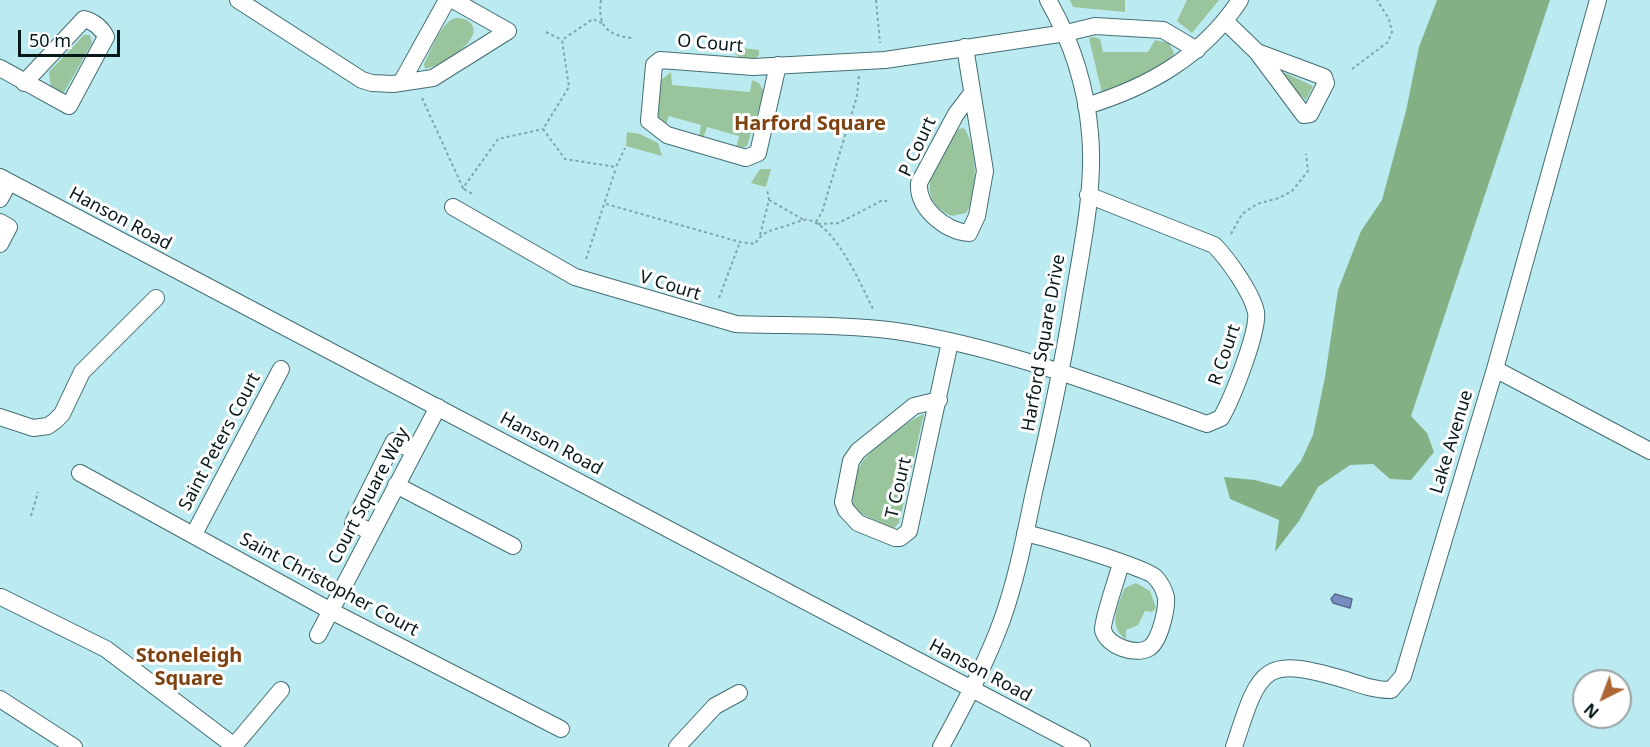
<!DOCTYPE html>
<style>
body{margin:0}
#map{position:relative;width:1650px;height:747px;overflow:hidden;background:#bbeaf0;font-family:"Noto Sans",sans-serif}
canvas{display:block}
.north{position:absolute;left:1572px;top:669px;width:60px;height:60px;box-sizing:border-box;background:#fff;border:2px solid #9ba3a3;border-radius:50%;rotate:222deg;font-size:16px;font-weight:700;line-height:24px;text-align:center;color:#06181a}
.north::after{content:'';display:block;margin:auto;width:21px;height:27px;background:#aa6734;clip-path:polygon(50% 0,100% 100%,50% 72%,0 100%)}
.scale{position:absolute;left:18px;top:30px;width:102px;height:27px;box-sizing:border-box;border:3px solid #06181a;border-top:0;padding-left:8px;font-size:18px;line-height:21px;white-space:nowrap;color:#06181a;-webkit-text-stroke:4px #fff;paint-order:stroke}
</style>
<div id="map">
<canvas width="1650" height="747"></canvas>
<div class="north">N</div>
<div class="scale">50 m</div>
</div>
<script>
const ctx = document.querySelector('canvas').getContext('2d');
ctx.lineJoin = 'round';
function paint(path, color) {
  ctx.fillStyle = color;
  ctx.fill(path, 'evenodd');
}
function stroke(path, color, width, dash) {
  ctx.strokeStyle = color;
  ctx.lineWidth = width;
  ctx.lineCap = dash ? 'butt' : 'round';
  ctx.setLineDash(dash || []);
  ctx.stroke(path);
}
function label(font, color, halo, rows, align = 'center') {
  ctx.font = font + ' "Noto Sans",sans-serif';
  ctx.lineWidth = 6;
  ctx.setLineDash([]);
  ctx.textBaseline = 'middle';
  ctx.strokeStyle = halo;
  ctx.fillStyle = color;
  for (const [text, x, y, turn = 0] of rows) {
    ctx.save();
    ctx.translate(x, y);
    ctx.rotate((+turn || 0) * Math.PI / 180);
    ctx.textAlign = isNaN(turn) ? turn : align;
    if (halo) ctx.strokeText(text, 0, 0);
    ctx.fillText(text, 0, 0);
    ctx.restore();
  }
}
paint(new Path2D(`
 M 1070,0 L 1125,0 L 1125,12 L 1073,7 Z
 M 1187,0 L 1219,0 L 1192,33 L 1177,21 Z
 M 455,18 C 462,18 468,19 472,25 C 482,42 439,67 425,69 L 424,64 C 432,49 439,25 455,18 Z
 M 84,35 L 90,35 L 92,43 L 65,91 L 61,93 L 51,87 L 49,72 Z
 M 1093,37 L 1100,39 L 1103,52 L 1148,52 L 1155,40 L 1169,43 L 1174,53 C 1167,71 1120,86 1102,93 L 1089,38 Z
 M 734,47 L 759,50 L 759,55 L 754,60 L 741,60 L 735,53 Z
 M 671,72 L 672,85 L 750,92 L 752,80 L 759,83 L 764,92 L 747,146 L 736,149 L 739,136 L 707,127 L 703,139 L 699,137 L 701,125 L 669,116 L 666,125 L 657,117 L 661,80 Z
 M 1285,73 L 1313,86 L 1306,100 L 1280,77 Z
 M 964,128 C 977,145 979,197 966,213 L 952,216 C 909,198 938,153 959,129 Z
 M 627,132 L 640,134 L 658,143 L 662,156 L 626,146 Z
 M 760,169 L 771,169 L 766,187 L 751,183 Z
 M 924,414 L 899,523 L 894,528 L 888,527 L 854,510 C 850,497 855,470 864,460 C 873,447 910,419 924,414 Z
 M 1136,583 L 1150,591 L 1156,608 L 1152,612 L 1145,611 L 1138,625 L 1126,630 L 1126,639 C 1107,627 1118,604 1125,588 Z`), '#9ac59c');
paint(new Path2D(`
 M 1437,0 L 1550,0 L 1411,416 L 1427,433 L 1434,452 L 1411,480 L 1390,479 L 1373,464 L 1350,465 L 1318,487 L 1299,521 L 1275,552 L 1279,520 L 1230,499 L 1224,477 L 1255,480 L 1281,487 L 1301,461 L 1313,435 L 1325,377 L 1338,290 L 1361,231 L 1382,200 L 1406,111 L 1419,47 Z`), '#83b185');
const water = new Path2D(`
 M 1335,594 L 1352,599 L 1350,608 L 1333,603 L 1331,599 Z`);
paint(water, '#788ec1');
stroke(water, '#566b8f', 1.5);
const minor = new Path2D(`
 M 238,0 L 362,80 L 372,83 L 393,84 L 433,78 L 508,31 L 453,0
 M 1225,21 L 1257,52 L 1304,115 L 1310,114 L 1326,83 L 1324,77 L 1257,52
 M 965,47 L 985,171 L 977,216 L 969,233 C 945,231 917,208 919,183 L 956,114 L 972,93
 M 778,65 L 758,153 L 746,158 L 667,135 L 649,121 L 654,65 L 660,60 L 753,67 L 885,60 L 1066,33 L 1095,26 L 1163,30 L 1197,50
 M 0,68 L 69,106 L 106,37 C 102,28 93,21 84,19 L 24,83
 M 401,83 L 447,0
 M 1086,106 C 1149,87 1203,56 1240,0
 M 0,177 L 1082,747
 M 0,199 L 9,182
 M 453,207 L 575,277 L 736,324 C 789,326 844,324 896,331 C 1003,347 1106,388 1207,424 L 1221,418 C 1232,399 1259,331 1256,312 C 1252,293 1228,259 1214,245 L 1088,195
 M 0,222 L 9,227 L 0,244
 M 1495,369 L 1650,451
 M 939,400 L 914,406 L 858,451 L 851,461 L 843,502 L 846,510 L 858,523 L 895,538 L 900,538 L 909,531 L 950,342
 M 0,417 L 33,428 L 48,426 L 55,421 L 62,414 L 82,372 L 156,298
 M 80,473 L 331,611 L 561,729
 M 396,485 L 513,546
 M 371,532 L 353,523 L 394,441 L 414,451
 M 1025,533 C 1043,537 1148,568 1155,577 C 1160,582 1164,590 1166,597 C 1167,609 1160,641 1149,648 C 1135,656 1107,646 1103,630 C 1102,620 1118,576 1121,563
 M 194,534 L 281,369
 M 1,597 L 106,649 L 234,746
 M 318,635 L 438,407
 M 0,699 L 74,747
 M 233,747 L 281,690
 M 677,747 L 715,706 L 739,693
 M 941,747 C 963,706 986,664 1002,620 C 1017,578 1025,535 1034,492 C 1049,428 1063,365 1073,301 C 1082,247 1095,188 1090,133 C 1086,87 1071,40 1048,0
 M 1234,747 C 1260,667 1262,655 1346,680 C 1361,685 1375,690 1391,690 L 1403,676 L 1495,369 L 1598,0`);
stroke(minor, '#426e73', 18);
stroke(new Path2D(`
 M 601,0 C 597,26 608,36 633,38
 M 876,0 L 880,43
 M 602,23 L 593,19 L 590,21 L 562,40 L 569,87 L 543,129 L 565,159 L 616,167 L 625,148
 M 546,32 L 562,40
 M 1352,69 L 1388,42 L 1392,32 L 1389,19 L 1377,0
 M 422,98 L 463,188 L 498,139 L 543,129
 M 464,189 L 474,195
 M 769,200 L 804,220
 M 606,204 L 740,242 L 755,244 C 762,231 773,230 786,226 C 792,224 802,219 808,220 C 835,224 862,287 873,309
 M 816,222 L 822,212 L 857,96 L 859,75
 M 818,224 L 839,223 L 881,201 L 887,201
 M 1231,234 L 1242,214 L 1257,204 L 1279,198 L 1292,191 L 1308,171 L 1306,154
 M 760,235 L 769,200 L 767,189
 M 586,259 L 616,168
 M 719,298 L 740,242
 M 31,516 L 38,492`), '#7fa5aa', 2, [3, 3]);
stroke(minor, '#fff', 16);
label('18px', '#06181a', '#fff', [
 ["O Court",710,44,5],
 ["P Court",918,147,-65],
 ["Hanson Road",120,219,28],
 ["V Court",670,286,17],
 ["Harford Square Drive",1044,343,-80],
 ["R Court",1225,355,-71],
 ["Saint Peters Court",220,442,-62],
 ["Lake Avenue",1452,442,-73],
 ["Hanson Road",551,444,28],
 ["T Court",899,488,-77],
 ["Court Square Way",369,496,-62],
 ["Saint Christopher Court",329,585,28],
 ["Hanson Road",980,671,28]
]);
label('bold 20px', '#7d4210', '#fff', [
 ["Harford Square",810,124],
 ["Stoneleigh",189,656],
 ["Square",189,679]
]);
</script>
